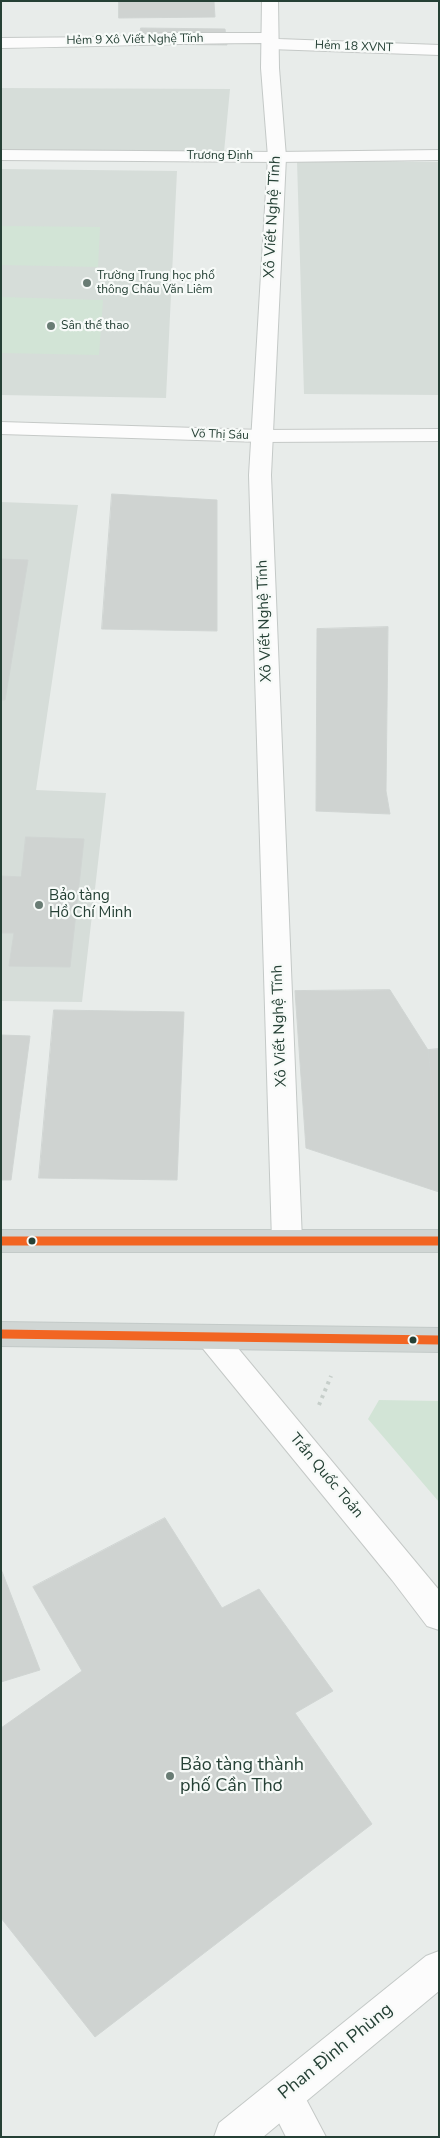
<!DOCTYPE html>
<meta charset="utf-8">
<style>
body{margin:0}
#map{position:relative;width:440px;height:2138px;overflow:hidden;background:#e8ecea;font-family:"Nunito Sans",sans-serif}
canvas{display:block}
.frame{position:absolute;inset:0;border:2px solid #254035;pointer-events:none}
</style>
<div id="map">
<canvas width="440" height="2138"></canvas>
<div class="frame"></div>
</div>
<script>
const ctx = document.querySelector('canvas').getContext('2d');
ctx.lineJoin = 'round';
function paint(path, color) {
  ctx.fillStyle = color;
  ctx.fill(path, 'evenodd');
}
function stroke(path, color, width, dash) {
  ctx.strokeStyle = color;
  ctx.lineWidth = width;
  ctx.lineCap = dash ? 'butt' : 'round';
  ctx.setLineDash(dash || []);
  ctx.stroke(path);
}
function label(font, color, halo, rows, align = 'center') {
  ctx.font = font + ' "Nunito Sans",sans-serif';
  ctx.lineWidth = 4.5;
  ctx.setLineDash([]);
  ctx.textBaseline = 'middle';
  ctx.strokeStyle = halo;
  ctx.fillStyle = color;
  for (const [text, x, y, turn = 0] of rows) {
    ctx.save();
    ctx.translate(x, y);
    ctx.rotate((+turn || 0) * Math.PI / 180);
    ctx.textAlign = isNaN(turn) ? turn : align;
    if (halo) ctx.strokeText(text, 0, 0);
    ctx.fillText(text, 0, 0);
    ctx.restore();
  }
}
paint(new Path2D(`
 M 1,88 L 230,89 L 224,152 L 1,151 Z
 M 297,161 L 439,162 L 439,395 L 304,394 Z
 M 1,169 L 177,171 L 166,398 L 1,395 Z
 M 1,502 L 78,505 L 36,790 L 106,793 L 82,1002 L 1,1001 Z`), '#d6ddd9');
paint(new Path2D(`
 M 1,226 L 100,227 L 98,267 L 1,265 Z
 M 1,297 L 103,300 L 99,355 L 1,353 Z
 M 379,1400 L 439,1401 L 439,1502 L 368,1419 Z`), '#d2e4d6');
const building = new Path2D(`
 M 119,2 L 214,2 L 215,17 L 119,18 Z
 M 141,28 L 225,29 L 227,45 L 139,44 Z
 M 112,494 L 217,500 L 217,631 L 102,629 Z
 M 1,559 L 28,560 L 5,700 L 1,700 Z
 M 388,627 L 386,791 L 390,814 L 316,811 L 317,629 Z
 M 26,837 L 84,839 L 70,967 L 9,966 L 14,933 L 1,933 L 1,876 L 21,877 Z
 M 390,990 L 428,1050 L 439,1141 L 439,1192 L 306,1148 L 295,991 Z
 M 54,1010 L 184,1012 L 177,1180 L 39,1178 Z
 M 1,1035 L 30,1036 L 11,1180 L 1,1180 Z
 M 439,1049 L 439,1141 L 428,1050 Z
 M 165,1518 L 222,1608 L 259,1589 L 333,1691 L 295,1713 L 372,1824 L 95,2037 L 1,1918 L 1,1728 L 82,1671 L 33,1587 Z
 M 1,1569 L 40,1670 L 1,1682 Z`);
paint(building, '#cfd3d1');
stroke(building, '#d0d5d3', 1);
const street = new Path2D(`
 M 167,33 L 270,33 L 276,34 L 278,39 L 439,45 L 439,55 L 270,49 L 264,48 L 262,43 C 175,43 88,47 1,48 L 1,38 L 112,37 Z
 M 1,150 L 277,152 L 439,150 L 439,160 L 277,162 L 1,160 Z
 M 1,422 L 262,430 L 439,429 L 439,441 L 262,442 L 1,434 Z
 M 211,1325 L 222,1329 L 439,1590 L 439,1630 L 427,1626 L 392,1580 L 200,1345 L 196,1337 L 200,1329 Z
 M 284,2076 L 297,2082 L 326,2137 L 286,2137 L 265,2095 L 271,2082 Z`);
const secondary = new Path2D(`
 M 262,1 L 278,1 L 279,68 L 286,157 L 271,475 L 302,1241 L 297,1249 L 287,1252 L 277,1249 L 272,1241 L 249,475 L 268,157 L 261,68 Z
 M 439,1951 L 439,1991 L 263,2137 L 214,2137 L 219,2123 L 426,1956 Z`);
const primary = new Path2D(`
 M 1,1230 L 439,1230 L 439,1252 L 1,1252 Z
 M 1,1322 L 439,1328 L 439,1352 L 1,1346 Z`);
stroke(street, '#c5c9c7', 2);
stroke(secondary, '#c4c9c7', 2);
stroke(primary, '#c3cac8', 2);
stroke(new Path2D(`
 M 319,1405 L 331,1376`), '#c6ceca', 4, [3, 4.5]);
paint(street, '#fcfcfc');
paint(secondary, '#fcfcfc');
paint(primary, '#d0d6d4');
stroke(new Path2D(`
 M 1,1241 L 439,1241
 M 1,1334 L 439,1340`), '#f26522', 9);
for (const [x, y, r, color] of [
 [87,283,5,"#697c74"],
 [51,326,5,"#697c74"],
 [39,905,5,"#697c74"],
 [32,1241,4.5,"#254035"],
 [413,1340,4.5,"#254035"],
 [170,1776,5,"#697c74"]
]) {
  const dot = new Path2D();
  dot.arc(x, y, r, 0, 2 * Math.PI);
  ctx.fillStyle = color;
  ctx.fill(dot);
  stroke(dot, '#f7faf8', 2);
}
label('12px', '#254035', '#f7faf8', [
 ["Hẻm 9 Xô Viết Nghệ Tĩnh",135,40,-1],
 ["Hẻm 18 XVNT",354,47,2],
 ["Trương Định",220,156],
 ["Võ Thị Sáu",220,435,2]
]);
label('12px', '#254035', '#f7faf8', [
 ["Trường Trung học phổ",97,276],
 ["thông Châu Văn Liêm",97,290],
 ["Sân thể thao",61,326]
], 'left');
label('15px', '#254035', '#f7faf8', [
 ["Xô Viết Nghệ Tĩnh",273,217,-87],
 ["Xô Viết Nghệ Tĩnh",265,621,-92],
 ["Xô Viết Nghệ Tĩnh",280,1026,-92],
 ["Trần Quốc Toản",326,1476,50]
]);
label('15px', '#254035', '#f7faf8', [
 ["Bảo tàng",49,896],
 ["Hồ Chí Minh",49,913]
], 'left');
label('18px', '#254035', '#f7faf8', [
 ["Bảo tàng thành",180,1766],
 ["phố Cần Thơ",180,1787]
], 'left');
label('18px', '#254035', '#f7faf8', [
 ["Phan Đình Phùng",336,2052,-39]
]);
</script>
